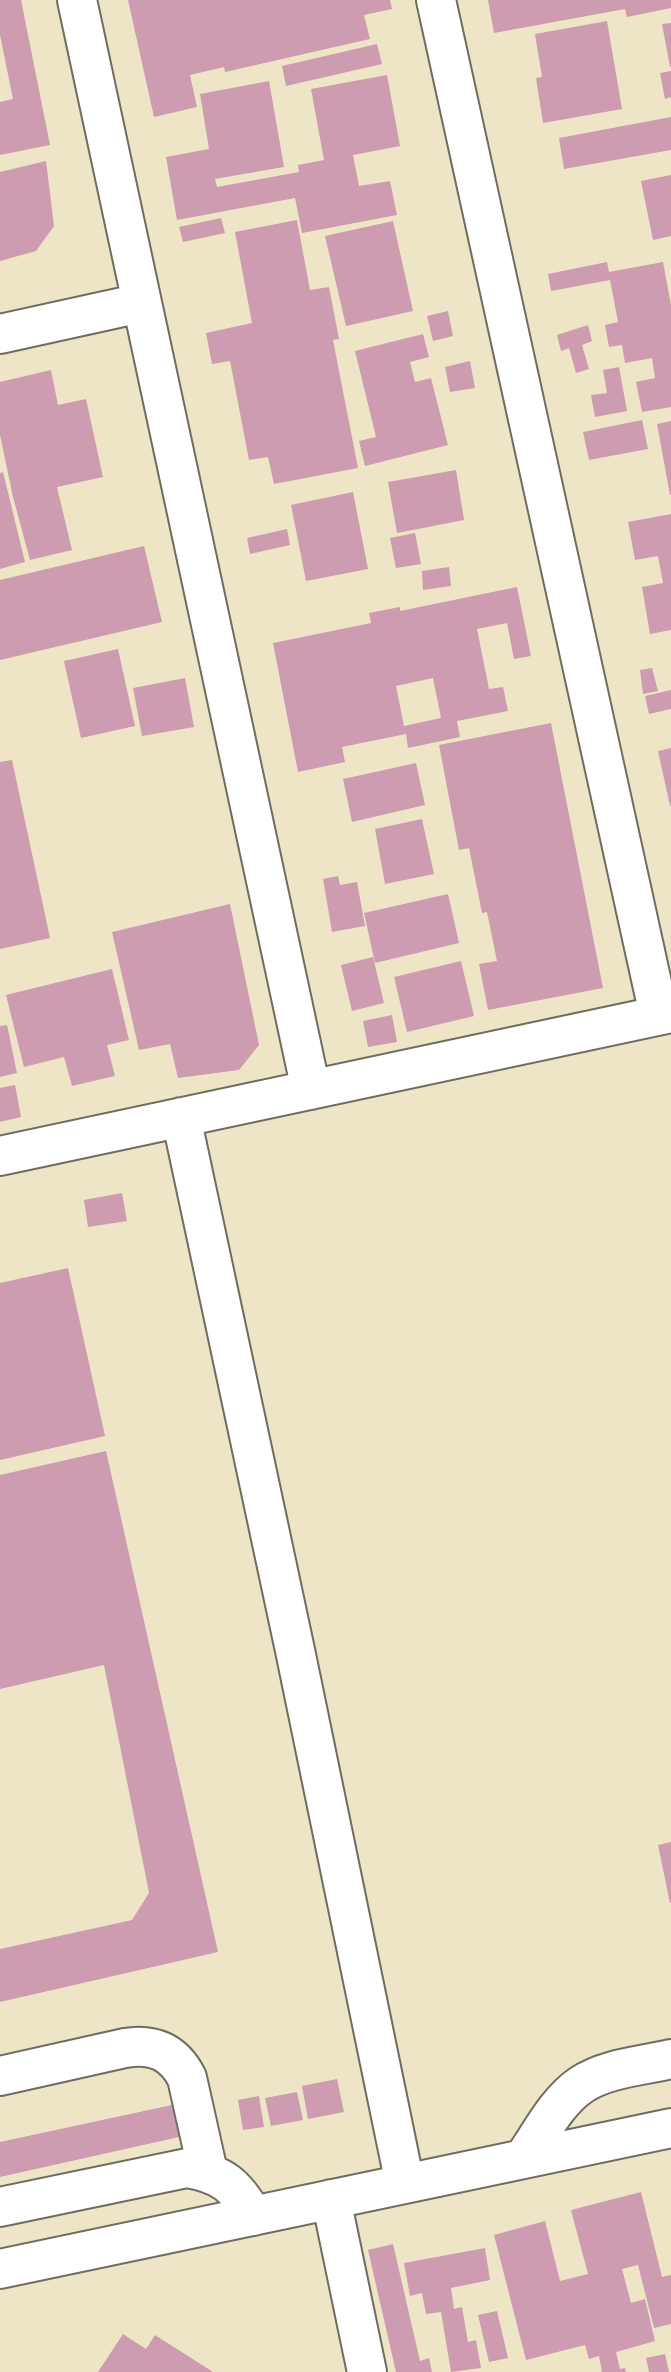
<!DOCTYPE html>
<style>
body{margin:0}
canvas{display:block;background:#ede5c5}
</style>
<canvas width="671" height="2372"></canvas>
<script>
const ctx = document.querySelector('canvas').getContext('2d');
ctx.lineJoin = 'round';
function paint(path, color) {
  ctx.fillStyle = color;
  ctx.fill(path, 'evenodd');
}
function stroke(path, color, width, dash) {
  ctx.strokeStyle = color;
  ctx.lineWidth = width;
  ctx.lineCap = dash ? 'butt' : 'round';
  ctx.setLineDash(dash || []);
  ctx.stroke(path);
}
paint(new Path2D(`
 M 0,0 L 21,0 L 50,145 L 0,155 L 0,102 L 13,99 L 0,35 Z
 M 128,0 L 390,0 L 392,9 L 364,15 L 370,39 L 225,72 L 224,67 L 190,75 L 197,107 L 154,117 Z
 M 488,0 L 671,0 L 671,8 L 627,17 L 625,9 L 494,33 Z
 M 607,21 L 622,109 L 543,123 L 536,78 L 542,77 L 535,34 Z
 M 671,23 L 671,67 L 670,67 L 662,24 Z
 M 377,44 L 382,64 L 286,86 L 282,66 Z
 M 671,71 L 671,97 L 665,99 L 660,73 Z
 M 387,75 L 400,146 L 353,155 L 359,186 L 390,181 L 397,215 L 302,233 L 295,198 L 177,220 L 166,157 L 209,149 L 200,94 L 269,81 L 284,167 L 215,179 L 217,187 L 299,172 L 298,165 L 324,160 L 311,89 Z
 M 671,117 L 671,150 L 564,169 L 559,138 Z
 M 46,161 L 54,226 L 36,251 L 0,261 L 0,172 Z
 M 671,175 L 671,236 L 653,240 L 641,181 Z
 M 221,218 L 225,233 L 183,242 L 179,227 Z
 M 297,220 L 310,290 L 329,287 L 339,339 L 333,340 L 358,468 L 274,484 L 268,457 L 249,460 L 230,361 L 212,364 L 206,333 L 252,323 L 235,232 Z
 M 393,221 L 413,311 L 346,326 L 325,236 Z
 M 607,262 L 609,272 L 663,262 L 671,305 L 671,407 L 642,412 L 636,382 L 655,378 L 652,358 L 625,363 L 622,345 L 609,347 L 605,325 L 618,322 L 610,280 L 551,291 L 548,274 Z
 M 448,311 L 453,336 L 433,341 L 427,316 Z
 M 588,325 L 592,341 L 582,345 L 589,369 L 576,373 L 569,348 L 561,351 L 557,335 Z
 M 423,334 L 429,357 L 410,362 L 415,382 L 431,378 L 448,445 L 365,466 L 359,441 L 376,437 L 355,351 Z
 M 470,361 L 475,388 L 450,392 L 445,367 Z
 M 619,367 L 627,411 L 595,417 L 591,395 L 607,393 L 603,370 Z
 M 51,370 L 58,405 L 86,399 L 103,477 L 57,487 L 72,550 L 30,560 L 13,497 L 0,435 L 0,382 Z
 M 642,420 L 648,449 L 589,460 L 583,432 Z
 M 671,421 L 671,495 L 670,495 L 657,424 Z
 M 456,470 L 464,520 L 397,533 L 388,482 Z
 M 3,472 L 25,562 L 0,569 L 0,473 Z
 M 353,492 L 368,569 L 306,581 L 291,505 Z
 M 671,514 L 671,630 L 650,634 L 642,587 L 663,583 L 658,556 L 635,560 L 628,522 Z
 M 287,529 L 290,545 L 250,554 L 247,538 Z
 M 415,533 L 421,564 L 396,568 L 390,538 Z
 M 144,546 L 162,622 L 0,660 L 0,580 Z
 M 449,567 L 451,586 L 423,590 L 422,571 Z
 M 517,587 L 531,656 L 514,659 L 507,623 L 477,629 L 489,689 L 503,687 L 508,711 L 457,721 L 460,737 L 408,748 L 406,734 L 342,747 L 345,762 L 298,772 L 273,643 L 371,623 L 369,613 L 400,607 L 400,611 ZM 433,678 L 441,718 L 404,726 L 396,686 Z
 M 118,649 L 135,726 L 81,738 L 64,661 Z
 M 652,668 L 658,691 L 643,694 L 640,670 Z
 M 185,678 L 194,727 L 142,736 L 133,688 Z
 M 671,690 L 671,709 L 649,714 L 645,696 Z
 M 551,723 L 603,988 L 488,1010 L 479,964 L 497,961 L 487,912 L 482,913 L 469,848 L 459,850 L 439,745 Z
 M 671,748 L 671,806 L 670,806 L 658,751 Z
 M 12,760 L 50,938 L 0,949 L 0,762 Z
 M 416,763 L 425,805 L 352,822 L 343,779 Z
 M 422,819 L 434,874 L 385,884 L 375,829 Z
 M 338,876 L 340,885 L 357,882 L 365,926 L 332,932 L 323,879 Z
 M 448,894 L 459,943 L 375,963 L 364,913 Z
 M 230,904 L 259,1045 L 239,1070 L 178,1078 L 170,1044 L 139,1050 L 112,932 Z
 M 373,957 L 384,1003 L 352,1011 L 341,965 Z
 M 461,961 L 474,1016 L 407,1032 L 394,977 Z
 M 112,969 L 129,1040 L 107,1045 L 115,1076 L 72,1086 L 64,1057 L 24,1067 L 6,995 Z
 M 392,1015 L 397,1042 L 368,1047 L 363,1021 Z
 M 7,1025 L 17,1073 L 0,1077 L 0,1026 Z
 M 15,1085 L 21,1117 L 0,1122 L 0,1088 Z
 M 122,1193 L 127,1221 L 88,1227 L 84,1200 Z
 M 68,1268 L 105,1436 L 0,1460 L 0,1283 Z
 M 106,1451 L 218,1952 L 0,2002 L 0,1949 L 132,1920 L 149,1893 L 104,1665 L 0,1689 L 0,1475 Z
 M 671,1842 L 671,1903 L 670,1903 L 658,1845 Z
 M 337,2079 L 344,2112 L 308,2119 L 302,2086 Z
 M 297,2092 L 303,2120 L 271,2126 L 265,2098 Z
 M 259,2096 L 264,2127 L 243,2130 L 238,2100 Z
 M 172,2105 L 179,2137 L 0,2177 L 0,2142 Z
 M 641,2192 L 662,2277 L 671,2275 L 671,2324 L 654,2328 L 638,2265 L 622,2269 L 631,2303 L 645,2299 L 655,2341 L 616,2352 L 620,2369 L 625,2368 L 626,2372 L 602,2372 L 599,2356 L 589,2359 L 585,2345 L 526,2360 L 494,2235 L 545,2221 L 560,2281 L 588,2274 L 571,2210 Z
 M 393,2244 L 420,2361 L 429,2358 L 432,2372 L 396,2372 L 368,2250 Z
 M 485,2248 L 490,2280 L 451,2288 L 454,2309 L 462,2307 L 468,2342 L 476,2340 L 481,2368 L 451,2372 L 441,2312 L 426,2314 L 422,2293 L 410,2296 L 404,2263 Z
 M 497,2311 L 508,2358 L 489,2362 L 478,2315 Z
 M 123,2334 L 146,2349 L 155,2335 L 213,2372 L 98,2372 Z
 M 665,2354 L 669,2372 L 649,2372 L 646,2358 Z`), '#ce9cb0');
const minor = new Path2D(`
 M 77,0 L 311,1090
 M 436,0 L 659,1015
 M 0,334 L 141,303
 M 181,1117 L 296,1655 L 405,2184
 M 0,1156 L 671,1013
 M 0,2076 L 125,2048 C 153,2043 174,2052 187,2078 L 208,2172
 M 523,2159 C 540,2135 556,2102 581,2085 C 606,2068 642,2066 671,2059
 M 331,2199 L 367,2372
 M 0,2207 L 187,2168 C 222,2174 236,2185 253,2216
 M 0,2269 L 671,2128`);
stroke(minor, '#6f6c61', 42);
stroke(minor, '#fff', 38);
</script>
